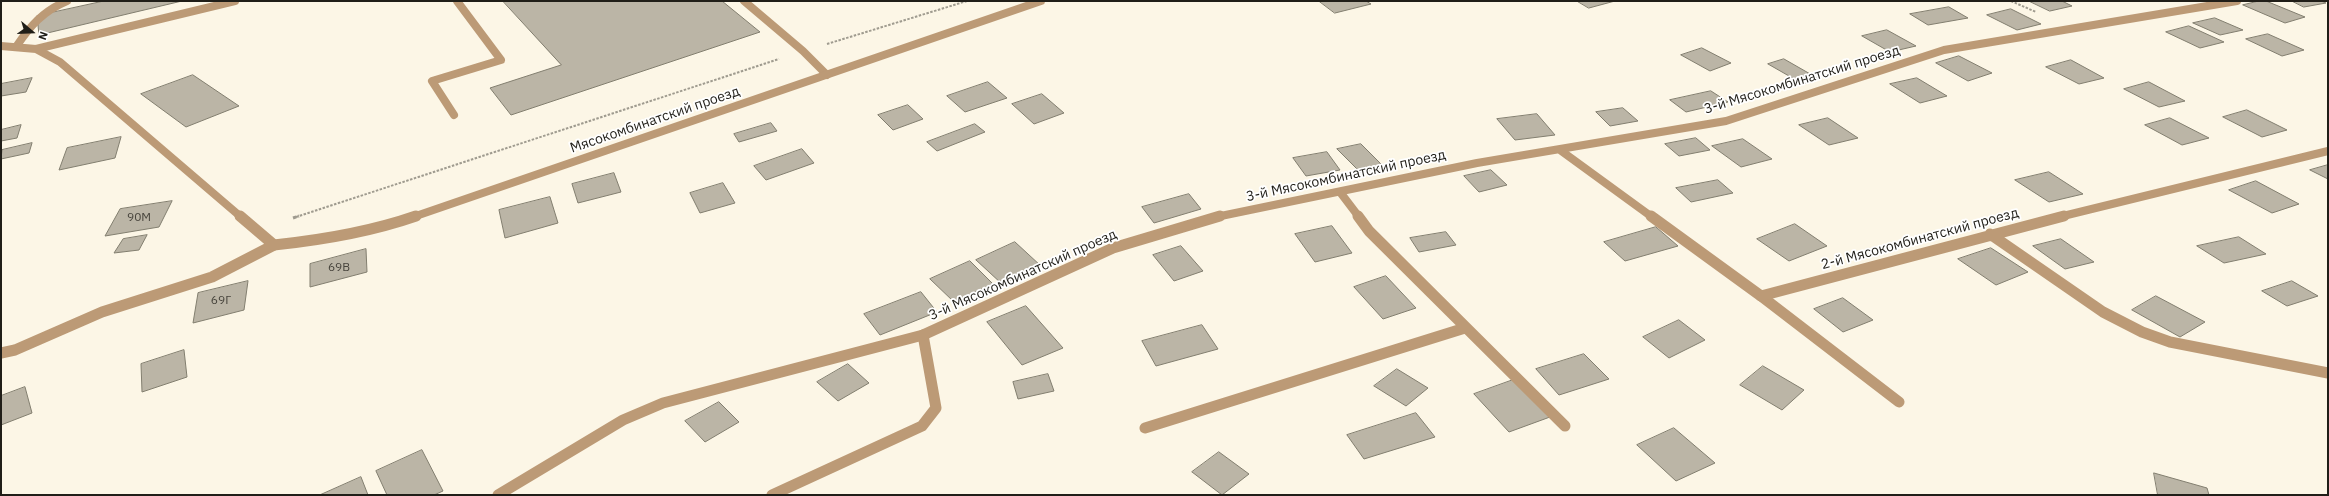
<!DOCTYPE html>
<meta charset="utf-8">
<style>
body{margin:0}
#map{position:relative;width:2329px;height:496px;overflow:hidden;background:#fcf6e6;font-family:"IBM Plex Sans",sans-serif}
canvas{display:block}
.frame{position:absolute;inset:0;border:2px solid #201e18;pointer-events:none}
.north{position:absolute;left:12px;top:12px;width:40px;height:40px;-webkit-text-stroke:3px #fff;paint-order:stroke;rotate:109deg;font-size:11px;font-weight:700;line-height:16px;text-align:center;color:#201e18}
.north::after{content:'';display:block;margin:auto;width:14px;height:18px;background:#201e18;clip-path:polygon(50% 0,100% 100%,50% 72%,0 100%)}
</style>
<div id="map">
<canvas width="2329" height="496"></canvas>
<div class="frame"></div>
<div class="north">N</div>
</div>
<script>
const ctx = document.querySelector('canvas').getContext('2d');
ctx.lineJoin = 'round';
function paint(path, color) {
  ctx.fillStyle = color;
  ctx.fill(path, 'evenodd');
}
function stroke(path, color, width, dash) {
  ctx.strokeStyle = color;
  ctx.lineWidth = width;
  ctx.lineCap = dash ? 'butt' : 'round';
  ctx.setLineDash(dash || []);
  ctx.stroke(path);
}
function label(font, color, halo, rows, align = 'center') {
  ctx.font = font + ' "IBM Plex Sans",sans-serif';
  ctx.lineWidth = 3.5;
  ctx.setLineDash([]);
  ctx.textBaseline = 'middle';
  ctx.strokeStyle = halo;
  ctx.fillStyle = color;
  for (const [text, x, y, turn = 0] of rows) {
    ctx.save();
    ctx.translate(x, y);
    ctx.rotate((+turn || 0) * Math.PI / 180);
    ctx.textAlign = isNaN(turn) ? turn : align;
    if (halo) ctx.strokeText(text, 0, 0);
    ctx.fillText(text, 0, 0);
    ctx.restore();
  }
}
const building = new Path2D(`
 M 104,1 L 182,1 L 39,35 L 37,16 Z
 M 503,1 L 722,1 L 760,32 L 511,115 L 490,88 L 561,65 Z
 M 1319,1 L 1366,1 L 1371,4 L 1335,13 Z
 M 1577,1 L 1615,1 L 1589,8 Z
 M 2029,1 L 2062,1 L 2072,6 L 2050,11 Z
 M 2259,1 L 2266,1 L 2305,17 L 2285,23 L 2243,5 Z
 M 2292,1 L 2321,1 L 2326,3 L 2304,7 Z
 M 1949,7 L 1968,18 L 1928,25 L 1910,14 Z
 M 2011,9 L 2041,24 L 2017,30 L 1987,15 Z
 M 2215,18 L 2243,30 L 2220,35 L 2193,23 Z
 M 2189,26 L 2224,42 L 2200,48 L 2166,32 Z
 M 1887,30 L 1916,46 L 1890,52 L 1862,36 Z
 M 2268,34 L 2304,50 L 2282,56 L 2246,39 Z
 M 1702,48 L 1731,63 L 1710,71 L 1681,55 Z
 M 1959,56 L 1992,73 L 1968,81 L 1936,63 Z
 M 1784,59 L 1819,79 L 1803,84 L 1768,64 Z
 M 2071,60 L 2104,78 L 2079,84 L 2046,67 Z
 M 193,75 L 239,106 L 186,127 L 141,94 Z
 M 32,78 L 26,92 L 1,96 L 1,84 Z
 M 1917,78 L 1947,96 L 1920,103 L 1890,84 Z
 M 988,82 L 1007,98 L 965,112 L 947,96 Z
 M 2149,82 L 2185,101 L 2159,107 L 2124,89 Z
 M 1711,91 L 1728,102 L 1686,112 L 1670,100 Z
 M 1042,94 L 1064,113 L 1034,124 L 1012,104 Z
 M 908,105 L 923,119 L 893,130 L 878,115 Z
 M 1623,108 L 1638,121 L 1610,126 L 1596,112 Z
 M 2247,110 L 2287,130 L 2262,137 L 2223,117 Z
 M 1537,114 L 1555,135 L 1515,140 L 1497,119 Z
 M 1828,118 L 1858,138 L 1829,145 L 1799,125 Z
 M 2170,118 L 2209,138 L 2182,145 L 2145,125 Z
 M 771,123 L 777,131 L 739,142 L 734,134 Z
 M 975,124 L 985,132 L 937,151 L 927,142 Z
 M 21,125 L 17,138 L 1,141 L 1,130 Z
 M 121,137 L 115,158 L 59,170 L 67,148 Z
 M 1696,138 L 1710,150 L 1679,156 L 1665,144 Z
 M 1743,139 L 1772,159 L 1741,167 L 1712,146 Z
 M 32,143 L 29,153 L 1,159 L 2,150 Z
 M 1361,144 L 1384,167 L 1361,173 L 1337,149 Z
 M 802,149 L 814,163 L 766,180 L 754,166 Z
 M 1327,152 L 1340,170 L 1306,176 L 1293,158 Z
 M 2328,165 L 2328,179 L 2310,170 Z
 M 1491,170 L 1507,185 L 1479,192 L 1464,176 Z
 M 2049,172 L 2083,194 L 2049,202 L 2015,180 Z
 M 614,173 L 621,192 L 578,203 L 572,184 Z
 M 1718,180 L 1733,193 L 1691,202 L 1676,188 Z
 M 2256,181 L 2299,204 L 2272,213 L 2229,190 Z
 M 723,183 L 735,203 L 700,213 L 690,193 Z
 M 1189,194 L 1201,209 L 1154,223 L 1142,207 Z
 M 550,197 L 558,223 L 505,238 L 499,210 Z
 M 172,201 L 159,227 L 105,236 L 120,209 Z
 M 1795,224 L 1827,246 L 1789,261 L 1757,239 Z
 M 1332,226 L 1352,253 L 1315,262 L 1295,234 Z
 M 1656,227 L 1678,246 L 1625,261 L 1604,242 Z
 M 1446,232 L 1456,245 L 1419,252 L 1410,238 Z
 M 147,235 L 139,250 L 114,253 L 123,239 Z
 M 2239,237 L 2266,254 L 2224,263 L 2197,246 Z
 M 2061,239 L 2094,262 L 2065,269 L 2033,246 Z
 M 1015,242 L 1041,266 L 1002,284 L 976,260 Z
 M 1181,246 L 1203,271 L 1174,281 L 1153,255 Z
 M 1991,248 L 2028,272 L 1996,285 L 1958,259 Z
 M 366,249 L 367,272 L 310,287 L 310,264 Z
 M 970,261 L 993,284 L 954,302 L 930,279 Z
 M 1386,276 L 1416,308 L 1383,319 L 1354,287 Z
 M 248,281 L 244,310 L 193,323 L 198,293 Z
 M 2292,281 L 2318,296 L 2287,306 L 2262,291 Z
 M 921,292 L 937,312 L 880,335 L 864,314 Z
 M 2156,296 L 2205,322 L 2180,337 L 2132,310 Z
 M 1843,298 L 1873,320 L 1843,332 L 1814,309 Z
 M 1026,306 L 1063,348 L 1022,365 L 987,322 Z
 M 1679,320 L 1705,340 L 1669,358 L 1643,337 Z
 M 1202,325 L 1218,349 L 1156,366 L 1142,341 Z
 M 184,350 L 187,377 L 142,392 L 141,364 Z
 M 1584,354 L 1609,379 L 1559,395 L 1536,369 Z
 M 848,364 L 869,383 L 838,401 L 817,382 Z
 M 1763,366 L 1804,390 L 1782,410 L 1740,385 Z
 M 1397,369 L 1428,388 L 1406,406 L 1374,386 Z
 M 1048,374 L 1054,391 L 1018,399 L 1013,382 Z
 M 1513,380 L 1550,417 L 1509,432 L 1474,394 Z
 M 25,387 L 32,413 L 1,425 L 1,396 Z
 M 719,402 L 739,422 L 705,442 L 685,421 Z
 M 1416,413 L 1435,437 L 1364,459 L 1347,435 Z
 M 1674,428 L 1715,463 L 1676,481 L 1637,445 Z
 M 422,450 L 443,491 L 434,495 L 387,495 L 376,471 Z
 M 1219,452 L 1249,474 L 1222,495 L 1192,472 Z
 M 2154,473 L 2207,488 L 2209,495 L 2158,495 Z
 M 361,477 L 368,495 L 320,495 Z`);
paint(building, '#bbb5a6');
stroke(building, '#827e6f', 1);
stroke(new Path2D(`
 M 2011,1 L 2036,12
 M 827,44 L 967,1
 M 296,217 L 779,59`), '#9f9b8f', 2, [2.5, 1.5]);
stroke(new Path2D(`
 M 293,218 L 299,216`), '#9f9b8f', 3, [3.5, 2]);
stroke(new Path2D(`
 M 744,1 L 803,51 L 827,75
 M 1,46 L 36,49 L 60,62 L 241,217
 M 16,47 C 30,26 43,11 67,1
 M 36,49 L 235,1
 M 454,115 L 432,81 L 501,60 L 457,1
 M 1340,192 L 1359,217`), '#bc9a76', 8);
stroke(new Path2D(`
 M 1358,216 L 1369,231 L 1565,426
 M 1761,296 L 1899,402
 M 1,353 L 15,350 L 102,312 L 212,277 L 274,245 L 240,216
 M 1145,428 L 1465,328
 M 772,495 L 922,426 L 936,408 L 923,335`), '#bc9a76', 11);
stroke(new Path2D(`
 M 1560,150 L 1652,217
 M 413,217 L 1041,1
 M 1216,217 L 1477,163 L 1726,121 L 1944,50 L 2237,1
 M 2059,217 L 2328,151`), '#bc9a76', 8);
stroke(new Path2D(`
 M 1651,216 L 1761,296 L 2064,216
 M 1990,234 L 2103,312 L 2142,332 L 2170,342 L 2328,373
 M 274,245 C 322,240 370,232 416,216
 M 498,495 L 623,420 L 663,403 L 923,335 L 1113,248 L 1220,216`), '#bc9a76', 11);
label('12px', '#47443c', null, [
 ["90М",139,218],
 ["69В",339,268],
 ["69Г",221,301]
]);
label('14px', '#201e18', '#fff', [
 ["3-й Мясокомбинатский проезд",1802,80,-17],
 ["Мясокомбинатский проезд",655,120,-19],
 ["3-й Мясокомбинатский проезд",1346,176,-12],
 ["2-й Мясокомбинатский проезд",1920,239,-15],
 ["3-й Мясокомбинатский проезд",1023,275,-24]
]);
</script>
